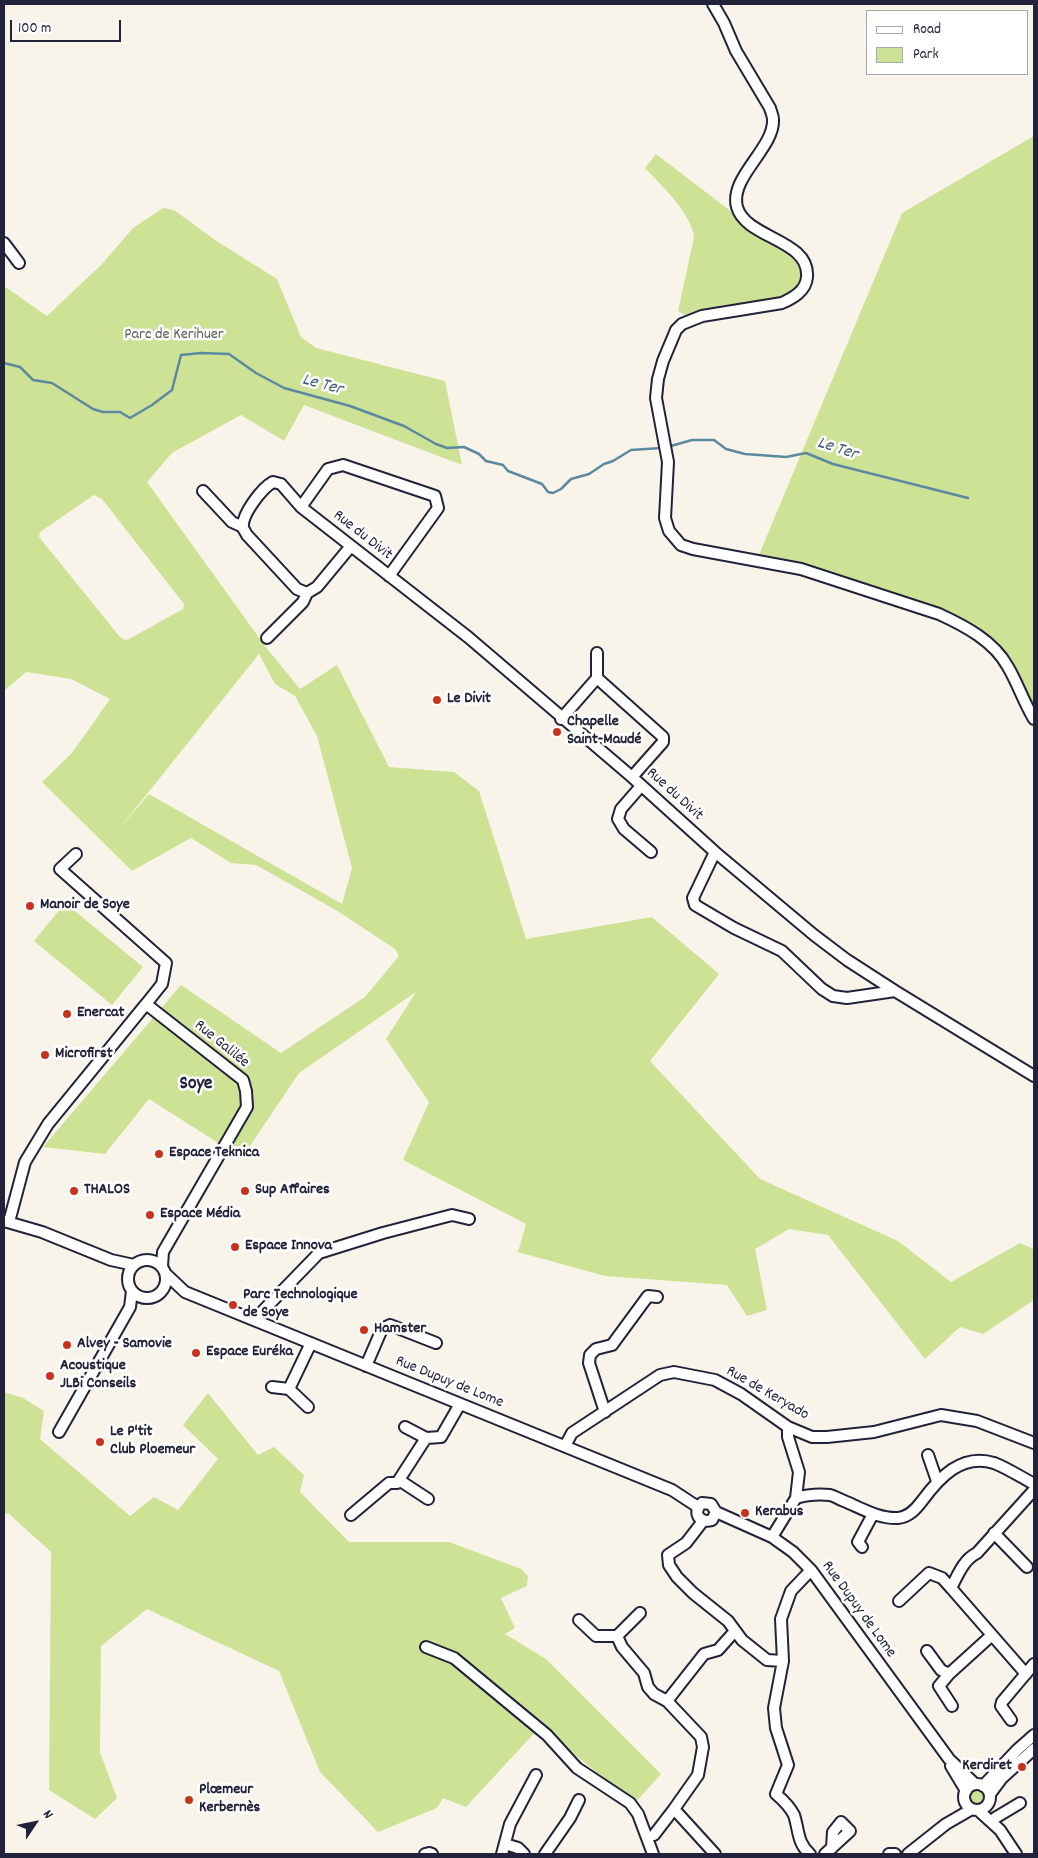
<!DOCTYPE html>
<meta charset="utf-8">
<style>
body{margin:0}
#map{position:relative;width:1038px;height:1858px;overflow:hidden;background:#f9f4ea;font-family:Dekko,sans-serif}
canvas{display:block}
.frame{position:absolute;inset:0;border:5px solid #22223b;pointer-events:none}
.legend{position:absolute;left:866px;top:10px;width:162px;height:65px;box-sizing:border-box;background:#fff;border:1px solid #a7a7b1;margin:0;padding:6px 9px;list-style:none;font-size:15px;color:#22223b}
.legend li{display:flex;align-items:center;gap:10px;height:25px}
.legend b{width:25px;border:1px solid #a7a7b1}
.north{position:absolute;left:10px;top:1798px;width:50px;height:50px;-webkit-text-stroke:4px #fff;paint-order:stroke;rotate:56deg;font-size:14px;font-weight:700;line-height:20px;text-align:center;color:#22223b}
.north::after{content:'';display:block;margin:auto;width:18px;height:22px;background:#22223b;clip-path:polygon(50% 0,100% 100%,50% 72%,0 100%)}
.scale{position:absolute;left:10px;top:20px;width:111px;height:22px;box-sizing:border-box;border:2px solid #22223b;border-top:0;padding-left:6px;font-size:15px;line-height:18px;white-space:nowrap;color:#22223b;-webkit-text-stroke:4px #fff;paint-order:stroke}
</style>
<div id="map">
<canvas width="1038" height="1858"></canvas>
<div class="frame"></div>
<ul class="legend">
<li><b style="height:6px;background:#fff"></b>Road</li>
<li><b style="height:14px;background:#cee296"></b>Park</li>
</ul>
<div class="north">N</div>
<div class="scale">100 m</div>
</div>
<script>
const ctx = document.querySelector('canvas').getContext('2d');
ctx.lineJoin = 'round';
function paint(path, color) {
  ctx.fillStyle = color;
  ctx.fill(path, 'evenodd');
}
function stroke(path, color, width, dash) {
  ctx.strokeStyle = color;
  ctx.lineWidth = width;
  ctx.lineCap = dash ? 'butt' : 'round';
  ctx.setLineDash(dash || []);
  ctx.stroke(path);
}
function label(font, color, halo, rows, align = 'center') {
  ctx.font = font + ' Dekko,sans-serif';
  ctx.lineWidth = 5;
  ctx.setLineDash([]);
  ctx.textBaseline = 'middle';
  ctx.strokeStyle = halo;
  ctx.fillStyle = color;
  for (const [text, x, y, turn = 0] of rows) {
    ctx.save();
    ctx.translate(x, y);
    ctx.rotate((+turn || 0) * Math.PI / 180);
    ctx.textAlign = isNaN(turn) ? turn : align;
    if (halo) ctx.strokeText(text, 0, 0);
    ctx.fillText(text, 0, 0);
    ctx.restore();
  }
}
paint(new Path2D(`
 M 1034,136 L 1034,711 L 979,632 L 758,557 L 902,213 Z
 M 656,154 L 737,216 L 795,257 C 801,267 804,274 801,285 L 780,298 L 687,316 L 678,311 L 694,237 C 691,213 661,185 645,168 Z
 M 163,208 L 174,210 L 215,240 L 277,279 L 301,337 L 316,348 L 445,381 L 462,465 L 304,405 L 284,441 L 241,415 L 172,453 L 147,482 L 265,646 L 300,689 L 337,665 L 389,767 L 454,772 L 479,791 L 526,939 L 652,917 L 719,974 L 650,1061 L 760,1179 L 898,1241 L 951,1282 L 1020,1243 L 1034,1249 L 1034,1300 L 983,1334 L 960,1327 L 925,1359 L 828,1235 L 789,1229 L 755,1249 L 767,1310 L 747,1316 L 727,1285 L 605,1276 L 518,1252 L 526,1224 L 403,1160 L 429,1102 L 386,1039 L 416,992 L 299,1073 L 242,1158 L 149,1099 L 105,1154 L 43,1147 L 181,985 L 281,1053 L 365,997 L 399,956 L 395,949 L 336,910 L 256,865 L 231,863 L 191,838 L 132,871 L 42,782 L 72,753 L 110,699 L 71,679 L 26,672 L 4,691 L 4,286 L 47,316 L 102,264 L 133,228 ZM 94,495 L 102,499 L 184,604 L 183,609 L 129,639 L 125,640 L 120,637 L 39,537 L 40,532 ZM 259,654 L 275,684 L 295,696 L 317,736 L 352,868 L 342,904 L 149,794 L 119,829 Z
 M 65,903 L 143,967 L 112,1005 L 34,941 Z
 M 4,1392 L 23,1398 L 44,1411 L 40,1439 L 130,1516 L 154,1497 L 178,1510 L 218,1459 L 183,1425 L 208,1393 L 258,1455 L 274,1447 L 304,1475 L 300,1492 L 349,1542 L 449,1542 L 521,1569 L 528,1576 L 527,1586 L 501,1598 L 515,1628 L 505,1634 L 546,1659 L 661,1774 L 635,1803 L 540,1727 L 466,1807 L 443,1798 L 437,1808 L 378,1832 L 320,1772 L 279,1671 L 147,1609 L 101,1646 L 100,1752 L 117,1798 L 95,1819 L 49,1790 L 51,1552 L 8,1513 L 4,1515 Z
 M970 1797a7 7 0 1 1 14 0a7 7 0 1 1-14 0Z`), '#cee296');
stroke(new Path2D(`
 M 4,363 L 20,367 L 33,380 L 52,383 L 93,409 L 103,412 L 120,412 L 130,418 L 152,405 L 172,390 L 181,355 L 201,353 L 229,354 L 256,373 L 284,388 L 350,406 L 404,426 L 436,444 L 447,448 L 464,447 L 479,454 L 486,461 L 503,465 L 508,471 L 542,484 L 548,492 L 553,493 L 561,489 L 571,479 L 589,474 L 604,464 L 613,461 L 631,450 L 661,448
 M 671,446 L 692,440 L 714,440 L 726,449 L 745,454 L 786,457 L 806,453 L 833,464 L 968,498`), '#5c89a0', 2.5);
const minor = new Path2D(`
 M 713,4 L 724,23 L 736,51 L 770,108 C 771,112 773,116 773,119 C 775,148 729,177 737,207 C 746,239 810,239 807,277 C 806,291 793,298 782,303 L 702,316 L 682,324 L 676,330 L 663,361 L 658,379 L 656,398 L 668,462 L 665,518 L 669,531 L 681,545 L 693,549 L 801,569 L 939,614 C 965,626 994,641 1008,667 C 1018,684 1024,703 1034,719
 M 4,243 L 19,263
 M 203,491 L 232,522 L 243,527
 M 301,507 L 328,469 L 343,465 L 435,496 L 438,508 L 389,576
 M 351,546 L 317,587 L 307,593 L 297,589 L 247,535 C 246,533 244,530 243,528 C 241,515 262,488 273,482 L 281,484 L 301,507 L 468,637 L 632,777 L 715,852 L 814,935 L 847,960 L 895,991 L 1034,1076
 M 267,638 L 303,602 L 307,593
 M 597,653 L 597,678
 M 561,719 L 597,678 L 663,737 L 663,742 L 632,777
 M 641,786 L 621,809 L 618,819 L 624,829 L 651,852
 M 715,852 L 693,898 L 695,905 L 734,928 L 782,951 L 822,989 L 833,996 L 847,998 L 895,991
 M 76,854 L 60,869 L 166,963 L 162,984 L 146,1004 L 243,1080 L 246,1091 L 247,1107 L 163,1252 L 162,1266
 M 4,1221 L 42,1232 L 111,1260 L 134,1265
 M 9,1222 L 25,1162 L 48,1124 L 146,1004
 M128 1279a19 19 0 1 1 38 0a19 19 0 1 1-38 0Z
 M 167,1275 L 185,1292 L 672,1490 L 698,1507
 M 254,1320 L 319,1253 L 383,1233 L 452,1215 L 469,1219
 M 366,1366 L 382,1329 L 390,1325 L 436,1343
 M 272,1387 L 289,1389 L 311,1343
 M 289,1389 L 308,1407
 M 605,1412 L 589,1363 L 590,1355 L 596,1349 L 612,1345 L 648,1296 L 657,1297
 M 405,1427 L 426,1438
 M 788,1427 L 788,1437 L 799,1472 L 796,1498
 M 59,1432 L 130,1307 L 132,1291
 M 565,1446 L 572,1433 L 660,1375 L 674,1372 L 715,1380 L 741,1394 L 788,1427 L 812,1437 L 827,1437 L 874,1432 L 941,1415 L 977,1421 L 1034,1443
 M 928,1455 L 937,1481
 M 399,1480 L 428,1499
 M 716,1512 L 712,1520 C 699,1524 692,1512 702,1503 L 711,1504 L 716,1512 L 772,1537 L 793,1552 L 811,1570 L 949,1759 L 975,1784
 M 351,1515 L 389,1483 L 397,1483 L 426,1438 L 441,1437 L 460,1404
 M 703,1521 L 686,1543 L 668,1555 L 669,1565 L 677,1577 L 693,1593 L 728,1621 L 742,1640 L 767,1660 L 783,1661
 M 994,1533 L 1027,1567
 M 772,1537 L 796,1498 C 806,1495 819,1494 830,1495 C 834,1496 839,1499 844,1501 C 861,1508 879,1519 898,1518 C 909,1517 916,1509 922,1501 C 939,1478 961,1453 994,1463 C 1007,1468 1021,1477 1034,1484
 M 862,1547 L 858,1542 L 873,1514
 M 899,1601 L 929,1573 L 942,1578 L 951,1588
 M 579,1620 L 596,1636 L 617,1636 L 622,1647 L 644,1673 L 648,1687 L 654,1694 L 667,1701 L 701,1737 L 703,1747 L 698,1775 L 674,1809 L 715,1854
 M 617,1636 L 640,1613
 M 426,1647 L 454,1658 L 547,1735 L 577,1768 L 630,1803 L 638,1814 L 653,1854
 M 927,1651 L 941,1670 L 949,1674 L 992,1635
 M 949,1674 L 939,1686 L 952,1706
 M 1026,1674 L 951,1588 C 958,1575 963,1560 977,1553 L 1034,1490
 M 667,1701 L 704,1654 L 718,1650 L 735,1631
 M 1011,1720 L 1001,1706 L 1002,1702 L 1034,1664
 M 951,1766 L 966,1791
 M964 1797a13 13 0 1 1 26 0a13 13 0 1 1-26 0Z
 M 983,1786 L 1017,1750 L 1034,1735
 M 990,1794 L 1002,1778 L 1034,1749
 M 978,1810 L 1000,1830 L 1016,1854
 M 995,1818 L 1020,1803
 M 654,1835 L 674,1809
 M 505,1844 L 518,1848 L 524,1854
 M 425,1854 L 429,1853 L 432,1854
 M 502,1854 L 510,1824 L 536,1775
 M 545,1854 L 570,1818 L 579,1800
 M 810,1854 C 797,1843 799,1830 794,1815 C 790,1807 783,1800 776,1794 L 788,1765 L 776,1728 L 774,1708 L 783,1661 L 781,1619 L 791,1591 L 811,1570
 M 825,1854 L 850,1831 L 841,1822 L 833,1832 L 832,1848
 M 889,1854 L 895,1854
 M 908,1854 L 946,1824 L 972,1809`);
stroke(minor, '#22223b', 14);
stroke(minor, '#fff', 10);
for (const [x, y, r, color] of [
 [437,700,5,"#c8321e"],
 [557,732,5,"#c8321e"],
 [30,906,5,"#c8321e"],
 [67,1014,5,"#c8321e"],
 [45,1055,5,"#c8321e"],
 [159,1154,5,"#c8321e"],
 [74,1191,5,"#c8321e"],
 [245,1191,5,"#c8321e"],
 [150,1215,5,"#c8321e"],
 [235,1247,5,"#c8321e"],
 [233,1305,5,"#c8321e"],
 [364,1330,5,"#c8321e"],
 [67,1345,5,"#c8321e"],
 [196,1353,5,"#c8321e"],
 [50,1376,5,"#c8321e"],
 [100,1442,5,"#c8321e"],
 [745,1513,5,"#c8321e"],
 [1022,1767,5,"#c8321e"],
 [189,1800,5,"#c8321e"]
]) {
  const dot = new Path2D();
  dot.arc(x, y, r, 0, 2 * Math.PI);
  ctx.fillStyle = color;
  ctx.fill(dot);
  stroke(dot, '#fff', 2);
}
label('16px', '#565c56', '#fff', [
 ["Parc de Kerihuer",174,336]
]);
label('16px', '#22223b', '#fff', [
 ["Rue du Divit",362,536,38],
 ["Rue du Divit",674,795,42],
 ["Rue Galilée",221,1045,39],
 ["Rue Dupuy de Lome",449,1383,22],
 ["Rue de Keryado",767,1394,30],
 ["Rue Dupuy de Lome",858,1610,54]
]);
label('bold 16px', '#22223b', '#fff', [
 ["Le Divit",447,700],
 ["Chapelle",567,723],
 ["Saint-Maudé",567,741],
 ["Manoir de Soye",40,906],
 ["Enercat",77,1014],
 ["Microfirst",55,1055],
 ["Espace Teknica",169,1154],
 ["THALOS",84,1191],
 ["Sup Affaires",255,1191],
 ["Espace Média",160,1215],
 ["Espace Innova",245,1247],
 ["Parc Technologique",243,1296],
 ["de Soye",243,1314],
 ["Hamster",374,1330],
 ["Alvey - Samovie",77,1345],
 ["Espace Euréka",206,1353],
 ["Acoustique",60,1367],
 ["JLBi Conseils",60,1385],
 ["Le P'tit",110,1433],
 ["Club Ploemeur",110,1451],
 ["Kerabus",755,1513],
 ["Kerdiret",1012,1767,"right"],
 ["Plœmeur",199,1791],
 ["Kerbernès",199,1809]
], 'left');
label('italic 18px', '#445e76', '#fff', [
 ["Le Ter",322,386,15],
 ["Le Ter",837,450,18]
]);
label('bold 19px', '#22223b', '#fff', [
 ["Soye",196,1085]
]);
</script>
